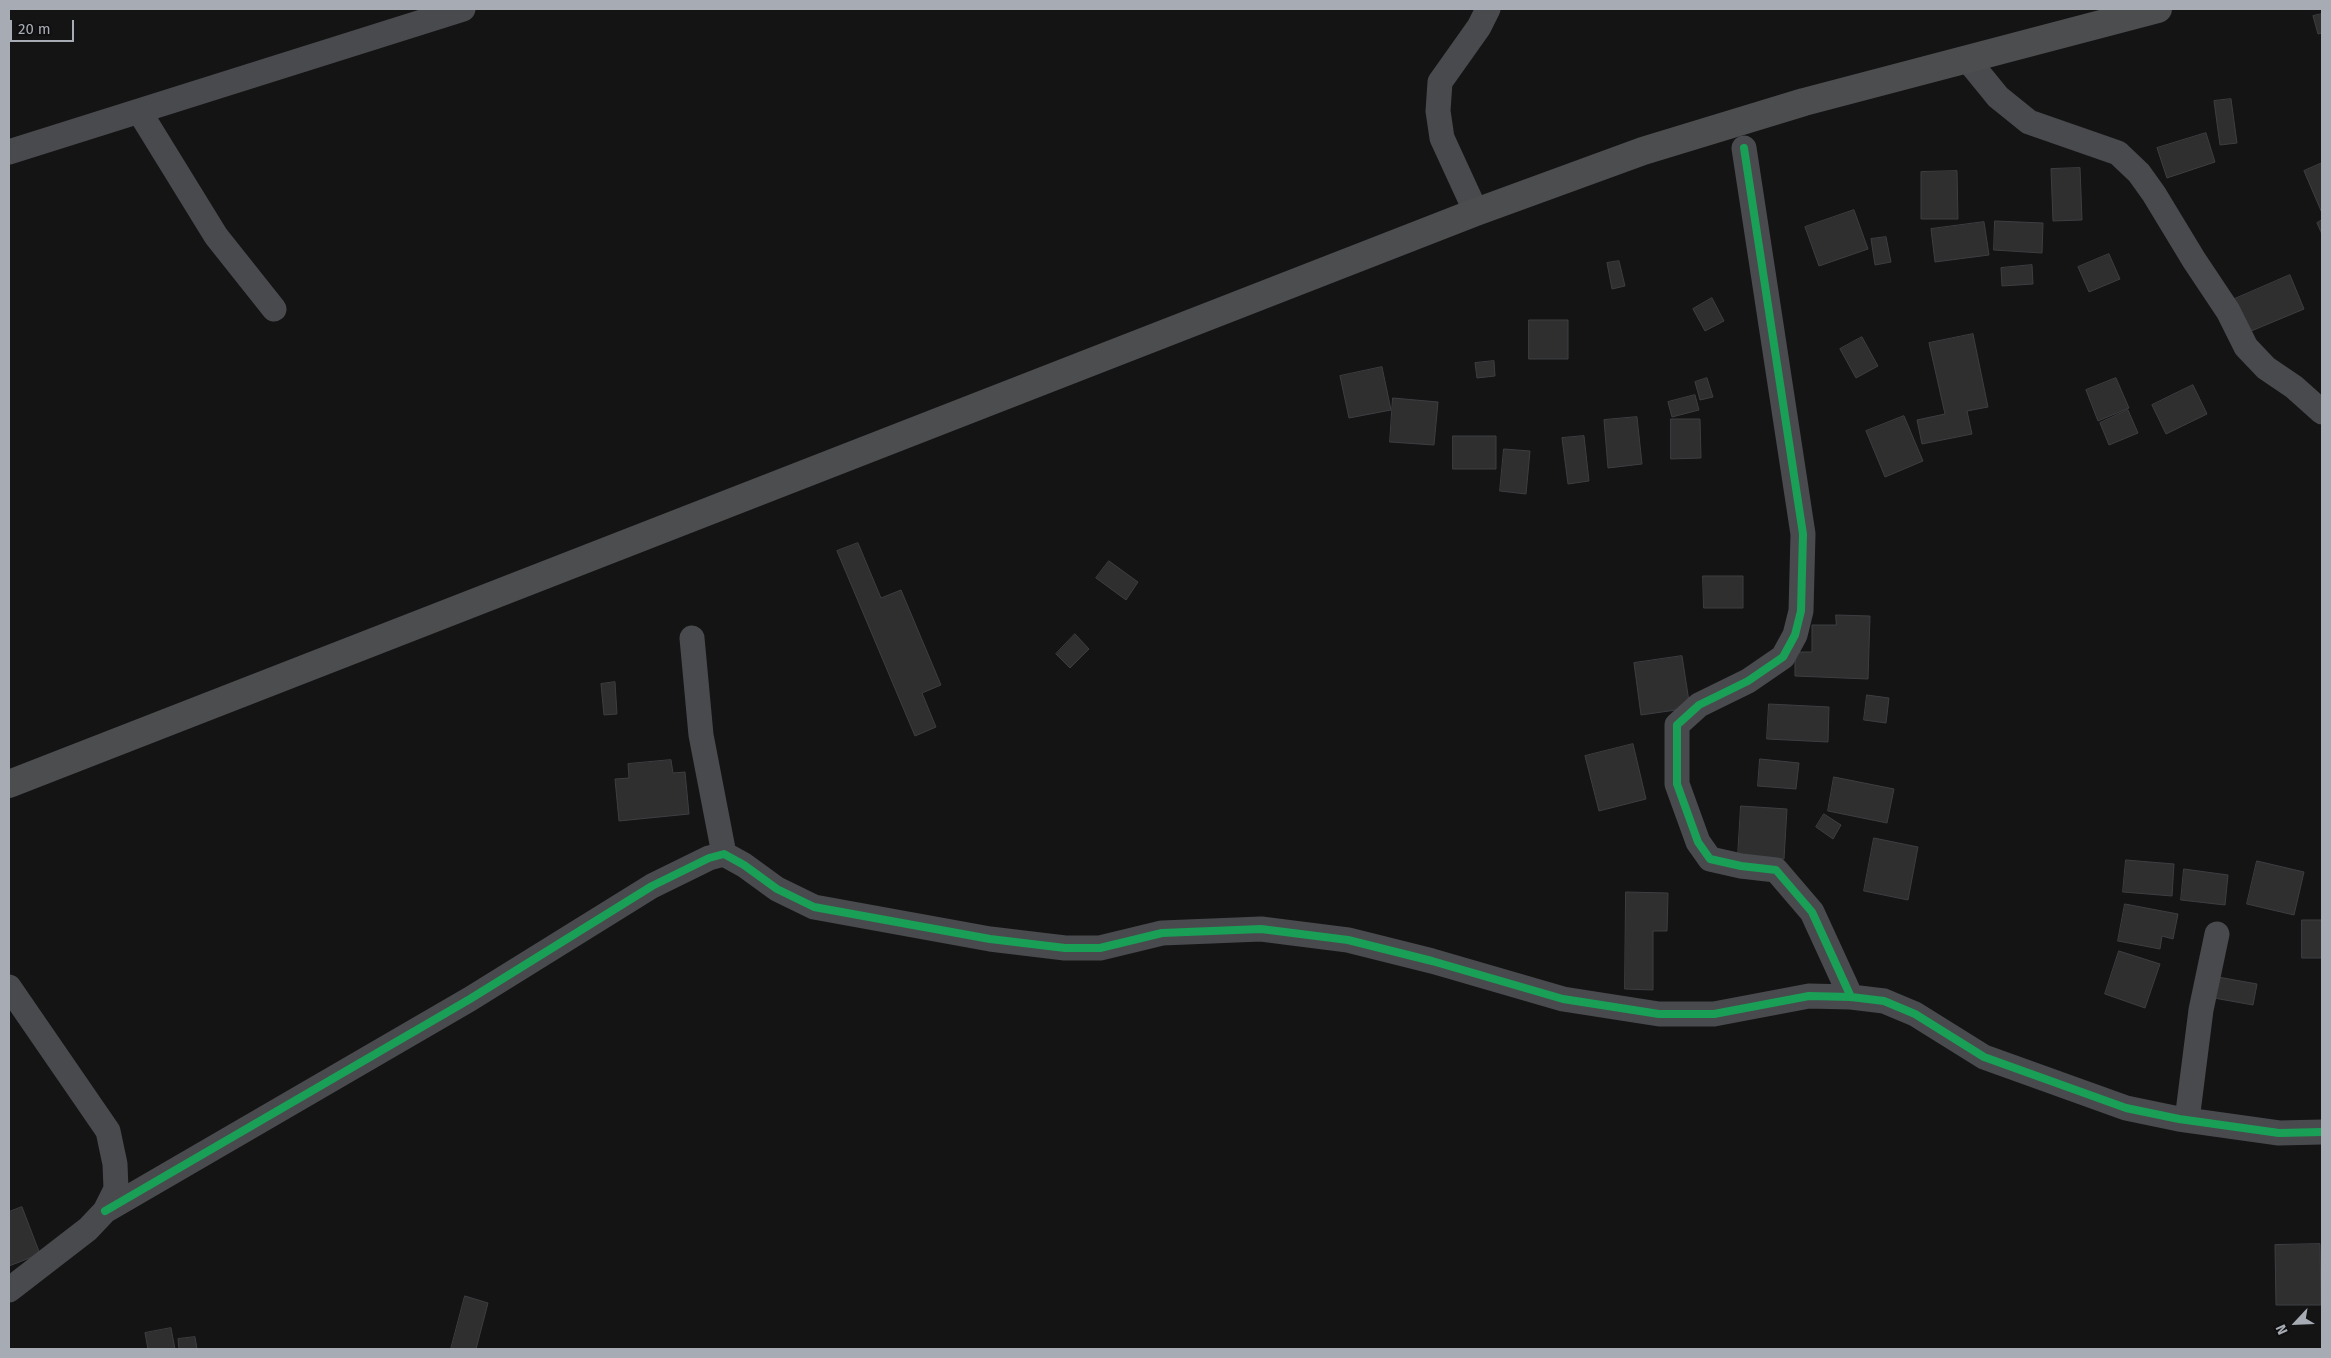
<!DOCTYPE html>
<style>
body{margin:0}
#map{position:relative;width:2331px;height:1358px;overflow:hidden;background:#141415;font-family:"Fira Sans",sans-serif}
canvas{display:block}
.frame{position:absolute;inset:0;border:10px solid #a7abb4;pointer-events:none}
.north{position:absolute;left:2271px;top:1298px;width:50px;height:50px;-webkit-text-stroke:4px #0f0f10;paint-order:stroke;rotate:245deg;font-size:14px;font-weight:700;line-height:20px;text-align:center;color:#a7abb4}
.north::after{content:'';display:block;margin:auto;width:18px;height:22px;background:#a7abb4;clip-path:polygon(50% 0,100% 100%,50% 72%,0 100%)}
.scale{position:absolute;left:10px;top:20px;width:64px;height:22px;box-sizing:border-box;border:2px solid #a7abb4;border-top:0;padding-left:6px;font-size:15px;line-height:18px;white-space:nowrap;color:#a7abb4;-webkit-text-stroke:4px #0f0f10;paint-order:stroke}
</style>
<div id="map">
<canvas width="2331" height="1358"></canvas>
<div class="frame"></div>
<div class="north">N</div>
<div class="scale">20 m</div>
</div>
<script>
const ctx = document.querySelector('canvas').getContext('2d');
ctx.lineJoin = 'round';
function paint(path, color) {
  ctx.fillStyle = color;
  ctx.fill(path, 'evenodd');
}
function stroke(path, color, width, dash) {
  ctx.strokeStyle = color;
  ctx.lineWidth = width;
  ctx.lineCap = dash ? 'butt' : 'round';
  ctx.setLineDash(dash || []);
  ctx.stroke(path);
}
const building = new Path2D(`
 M 2322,14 L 2322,33 L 2318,34 L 2313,16 Z
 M 2231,99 L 2237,143 L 2220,145 L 2214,101 Z
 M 2206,133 L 2215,162 L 2167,178 L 2157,148 Z
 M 2322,163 L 2322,213 L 2304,171 Z
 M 2080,168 L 2082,220 L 2053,221 L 2051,169 Z
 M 1957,171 L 1958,219 L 1921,219 L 1921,172 Z
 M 1854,210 L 1868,249 L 1819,266 L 1805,227 Z
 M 2322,220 L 2322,234 L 2317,223 Z
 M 1995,221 L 2043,223 L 2042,253 L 1994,250 Z
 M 1984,222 L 1989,255 L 1935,262 L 1931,229 Z
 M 1886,237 L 1891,262 L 1875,265 L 1871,239 Z
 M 2109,254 L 2120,279 L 2089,292 L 2078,267 Z
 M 1619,261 L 1625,286 L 1612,289 L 1607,263 Z
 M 2032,265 L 2033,284 L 2002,286 L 2001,268 Z
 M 2290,275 L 2304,309 L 2244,334 L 2230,301 Z
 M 1712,298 L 1724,321 L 1705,331 L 1693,309 Z
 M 1529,320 L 1568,320 L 1568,359 L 1529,359 Z
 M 1973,334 L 1988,407 L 1967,411 L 1972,434 L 1922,444 L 1917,420 L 1945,414 L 1929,343 Z
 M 1862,337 L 1878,366 L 1856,378 L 1840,349 Z
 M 1494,361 L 1495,376 L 1477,378 L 1475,363 Z
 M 1382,367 L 1391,410 L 1349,418 L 1340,376 Z
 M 1707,378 L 1713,397 L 1700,400 L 1695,382 Z
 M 2116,378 L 2129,408 L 2098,421 L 2086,390 Z
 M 2193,385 L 2207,414 L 2166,434 L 2152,405 Z
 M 1695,395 L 1699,410 L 1672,417 L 1668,402 Z
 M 1393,398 L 1438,402 L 1434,445 L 1390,442 Z
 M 2128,410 L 2138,433 L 2109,445 L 2100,423 Z
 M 1904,416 L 1923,461 L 1885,477 L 1866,431 Z
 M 1637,417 L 1642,464 L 1608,468 L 1604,420 Z
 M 1671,419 L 1700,419 L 1701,458 L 1671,459 Z
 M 1453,436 L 1496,436 L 1496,469 L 1453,469 Z
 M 1584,436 L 1589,481 L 1568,484 L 1562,438 Z
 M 1504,449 L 1530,451 L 1526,494 L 1500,491 Z
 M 858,543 L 881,598 L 901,590 L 941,685 L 922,693 L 936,727 L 915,736 L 837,551 Z
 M 1109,561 L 1138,582 L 1126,600 L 1096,578 Z
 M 1703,576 L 1743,576 L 1743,608 L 1704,608 Z
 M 1836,615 L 1870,616 L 1868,679 L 1795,676 L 1795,652 L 1812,652 L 1812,625 L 1836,625 Z
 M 1075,634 L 1089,649 L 1070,668 L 1056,654 Z
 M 1682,656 L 1690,708 L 1641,715 L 1634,663 Z
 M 615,682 L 617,714 L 604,715 L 601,684 Z
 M 1867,695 L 1889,698 L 1886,723 L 1864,720 Z
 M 1769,704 L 1829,707 L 1828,742 L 1767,739 Z
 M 1633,744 L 1646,799 L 1599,811 L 1585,756 Z
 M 1760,759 L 1799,763 L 1796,789 L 1758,786 Z
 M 671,760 L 673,773 L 685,772 L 689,814 L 619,821 L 615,779 L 629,778 L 628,764 Z
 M 1834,777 L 1894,789 L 1887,823 L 1828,811 Z
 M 1741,806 L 1787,809 L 1784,859 L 1738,856 Z
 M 1824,814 L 1841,825 L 1833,839 L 1816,827 Z
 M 1874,838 L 1918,847 L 1908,900 L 1864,891 Z
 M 2126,860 L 2174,864 L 2172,896 L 2123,892 Z
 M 2257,861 L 2304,872 L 2294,915 L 2247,904 Z
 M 2184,869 L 2228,875 L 2225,905 L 2181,900 Z
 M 1626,892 L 1668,893 L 1667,931 L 1653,931 L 1653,990 L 1625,989 Z
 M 2125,904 L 2178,914 L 2173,939 L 2162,936 L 2160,949 L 2118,941 Z
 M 2302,920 L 2322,920 L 2322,958 L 2302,958 Z
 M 2119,951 L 2160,964 L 2145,1008 L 2105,994 Z
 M 2218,977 L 2257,984 L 2253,1005 L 2214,998 Z
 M 22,1207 L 40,1254 L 9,1266 L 9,1212 Z
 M 2320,1244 L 2321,1305 L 2276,1305 L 2275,1245 Z
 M 465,1296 L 488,1303 L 476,1349 L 451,1349 Z
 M 171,1328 L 175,1349 L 148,1349 L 145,1333 Z
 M 195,1337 L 197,1349 L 179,1349 L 178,1339 Z`);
paint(building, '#2f2f30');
stroke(building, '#3d3e41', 1);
stroke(new Path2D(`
 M 1967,59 L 1998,97 L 2029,122 L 2118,153 L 2139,173 L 2154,194 L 2194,260 L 2228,311 L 2246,347 L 2266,368 L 2294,387 L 2322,412
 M 139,111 L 216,236 L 274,309
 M 1744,148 L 1803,534 L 1801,611 L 1795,635 L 1783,657 L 1748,681 L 1699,705 L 1677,725 L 1677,784 L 1698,842 L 1710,859 L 1741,866 L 1776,870 L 1812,912 L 1851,997
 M 9,152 L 463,9
 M 1476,212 L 1442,138 L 1438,111 L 1440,82 L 1479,27 L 1488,9
 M 692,638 L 701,735 L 724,854
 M 9,987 L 108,1131 L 115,1164 L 116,1189 L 105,1211 L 88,1229 L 9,1290
 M 2187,1120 L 2201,1010 L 2217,934
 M 105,1211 L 470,999 L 652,886 L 709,858 L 724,854 L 744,865 L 777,889 L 814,907 L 990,939 L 1065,948 L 1100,948 L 1162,933 L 1261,929 L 1348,940 L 1432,961 L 1563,999 L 1659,1014 L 1714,1014 L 1809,996 L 1851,997 L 1884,1001 L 1915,1014 L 1984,1057 L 2126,1108 L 2179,1119 L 2279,1133 L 2322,1132`), '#494a4d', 25);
stroke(new Path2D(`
 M 9,784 L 1476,212 L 1643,151 L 1804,102 L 2158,9`), '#4b4d4f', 28);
stroke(new Path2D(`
 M 1744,148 L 1803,534 L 1801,611 L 1795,635 L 1783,657 L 1748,681 L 1699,705 L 1677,725 L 1677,784 L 1698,842 L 1710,859 L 1741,866 L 1776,870 L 1812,912 L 1851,997
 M 105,1211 L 470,999 L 652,886 L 709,858 L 724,854 L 744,865 L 777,889 L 814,907 L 990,939 L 1065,948 L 1100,948 L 1162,933 L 1261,929 L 1348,940 L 1432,961 L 1563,999 L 1659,1014 L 1714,1014 L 1809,996 L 1851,997 L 1884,1001 L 1915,1014 L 1984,1057 L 2126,1108 L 2179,1119 L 2279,1133 L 2322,1132`), '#1a9f57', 8);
</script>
